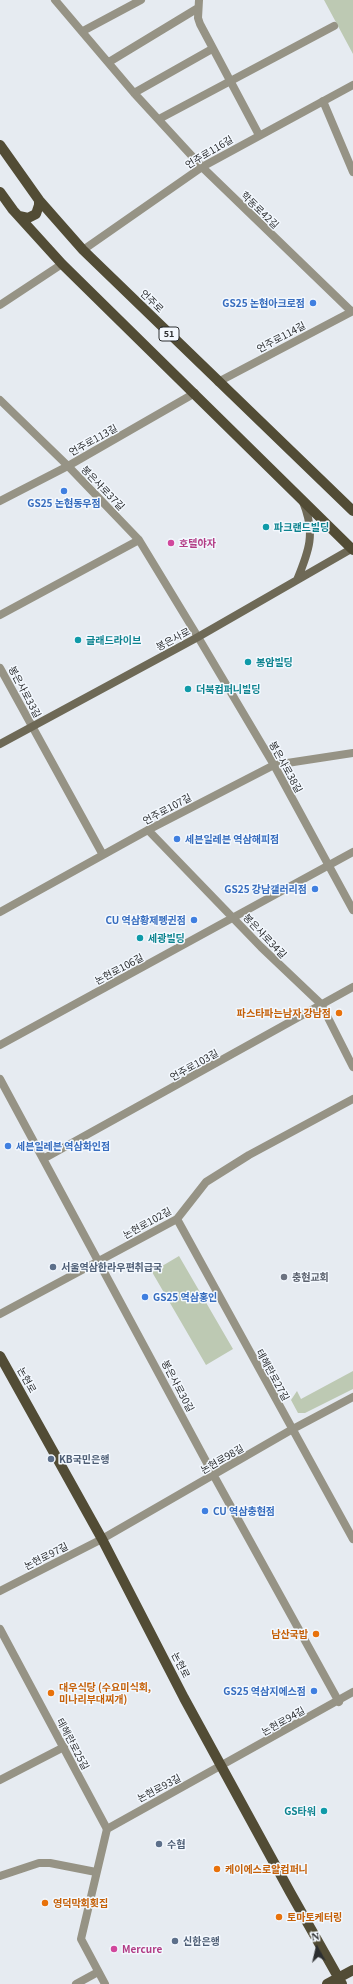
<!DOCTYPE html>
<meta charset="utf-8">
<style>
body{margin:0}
#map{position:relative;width:353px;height:1984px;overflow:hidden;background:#e6ebf1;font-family:Georgia,serif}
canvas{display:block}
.north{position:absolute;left:297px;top:1928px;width:40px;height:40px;-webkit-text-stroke:3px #f3f8fe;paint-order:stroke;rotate:352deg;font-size:11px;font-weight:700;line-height:16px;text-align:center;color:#2c2e30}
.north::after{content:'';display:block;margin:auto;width:14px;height:18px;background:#2c2e30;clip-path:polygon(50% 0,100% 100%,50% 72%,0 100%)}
</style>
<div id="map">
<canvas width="353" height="1984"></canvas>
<div class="north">N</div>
</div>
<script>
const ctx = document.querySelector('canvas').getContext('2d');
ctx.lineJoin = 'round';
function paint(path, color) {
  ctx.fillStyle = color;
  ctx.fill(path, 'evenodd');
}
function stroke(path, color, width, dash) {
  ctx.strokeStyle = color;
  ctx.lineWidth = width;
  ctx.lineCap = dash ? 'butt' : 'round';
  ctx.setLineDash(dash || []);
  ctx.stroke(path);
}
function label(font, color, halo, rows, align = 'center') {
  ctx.font = font + ' Georgia,"Noto Sans KR",serif';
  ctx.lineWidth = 3;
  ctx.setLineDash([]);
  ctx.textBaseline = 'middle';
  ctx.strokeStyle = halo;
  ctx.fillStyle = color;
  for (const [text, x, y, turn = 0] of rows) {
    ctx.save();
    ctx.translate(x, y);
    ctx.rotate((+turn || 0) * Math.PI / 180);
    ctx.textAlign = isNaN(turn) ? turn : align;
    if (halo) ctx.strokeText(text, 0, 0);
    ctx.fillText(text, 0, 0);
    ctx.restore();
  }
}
paint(new Path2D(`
 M 324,0 L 353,0 L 353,54 Z
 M 179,1256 L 233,1349 L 206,1365 L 152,1272 Z
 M 353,1371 L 353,1389 L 305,1413 L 298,1413 L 291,1400 L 297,1391 L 301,1399 Z`), '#bdc9b3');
stroke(new Path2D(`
 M 55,0 L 134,93 L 202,167 L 351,311
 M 199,0 L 198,18 L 200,24 L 259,135
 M 83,31 L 141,0
 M 109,62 L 198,8
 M 134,93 L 212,49
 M 323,101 L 353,172
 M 159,119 L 334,26
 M 83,250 L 202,167 L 353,85
 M 0,305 L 62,264
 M 218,382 L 353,311
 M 0,400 L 68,466 L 139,540 L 198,637 L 274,765 L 353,910
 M 0,501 L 68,466 L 195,393
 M 0,615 L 139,540
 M 0,668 L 103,855
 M 148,830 L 261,947 L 321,1004 L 353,1067
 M 0,912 L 148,830 L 274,765 L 353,753
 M 0,1045 L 353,852
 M 0,1079 L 214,1476 L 339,1702
 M 43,1159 L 353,987
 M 177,1219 L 353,1539
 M 0,1314 L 177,1219 L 206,1182 L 249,1155 L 353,1099
 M 0,1591 L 102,1539 L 291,1430 L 353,1397
 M 0,1629 L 107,1829
 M 0,1780 L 64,1747
 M 0,1876 L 39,1863 L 50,1863 L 96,1872
 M 76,1984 L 98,1972`), '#969385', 8);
stroke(new Path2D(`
 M 105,1984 L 81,1939 L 107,1829 L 353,1692`), '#969385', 8);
stroke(new Path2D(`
 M 297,580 C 309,551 316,533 303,502
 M 0,744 L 198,637 L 353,548`), '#6e6956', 8);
stroke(new Path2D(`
 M 0,145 L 39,200 L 83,250 L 353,511
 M 0,192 L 13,210 L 62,264 L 353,550
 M 19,216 L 28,218 L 36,214 L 39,205 L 39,200
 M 0,1356 L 102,1539 L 184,1698 L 290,1892 L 342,1984
 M 327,1984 L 353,1970`), '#524c35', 10);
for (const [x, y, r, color] of [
 [313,303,4,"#3f7fe0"],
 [64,491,4,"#3f7fe0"],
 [266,527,4,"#0f9aa8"],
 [171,543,4,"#d1479c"],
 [78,640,4,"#0f9aa8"],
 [248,662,4,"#0f9aa8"],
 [188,689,4,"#0f9aa8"],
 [177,839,4,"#3f7fe0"],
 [315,889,4,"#3f7fe0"],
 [194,920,4,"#3f7fe0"],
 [140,938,4,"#0f9aa8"],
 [339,1013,4,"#e8710a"],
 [8,1146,4,"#3f7fe0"],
 [53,1267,4,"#5c6f8a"],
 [284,1277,4,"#6b7280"],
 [145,1297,4,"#3f7fe0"],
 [51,1459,4,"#5c6f8a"],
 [205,1511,4,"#3f7fe0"],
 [316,1634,4,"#e8710a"],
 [314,1691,4,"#3f7fe0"],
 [51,1693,4,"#e8710a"],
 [324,1811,4,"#0f9aa8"],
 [159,1844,4,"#5c6f8a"],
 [217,1869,4,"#e8710a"],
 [45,1903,4,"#e8710a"],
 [279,1917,4,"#e8710a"],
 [175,1941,4,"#5c6f8a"],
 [114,1949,4,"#d1479c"]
]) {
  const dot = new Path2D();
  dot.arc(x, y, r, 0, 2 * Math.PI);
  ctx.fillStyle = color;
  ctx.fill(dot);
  stroke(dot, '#f3f8fe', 1.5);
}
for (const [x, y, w] of [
 [169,334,20]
]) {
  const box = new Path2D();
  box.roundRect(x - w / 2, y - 7, w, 14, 3);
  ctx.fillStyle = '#f3f8fe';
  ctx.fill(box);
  stroke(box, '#2c2e30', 1);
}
label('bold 9px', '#2c2e30', null, [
 ["51",169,334]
]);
label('10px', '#2c2e30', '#f3f8fe', [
 ["언주로116길",209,152,-31],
 ["학동로42길",260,210,44],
 ["언주로",152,301,44],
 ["언주로114길",281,337,-28],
 ["언주로113길",93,440,-29],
 ["봉은사로37길",103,488,46],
 ["봉은사로",173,639,-28],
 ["봉은사로33길",25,692,62],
 ["봉은사로38길",286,767,61],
 ["언주로107길",167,809,-28],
 ["봉은사로34길",265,936,46],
 ["논현로106길",119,969,-28],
 ["언주로103길",194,1065,-29],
 ["논현로102길",147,1223,-29],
 ["테헤란로27길",273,1375,61],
 ["논현로",27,1380,61],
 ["봉은사로30길",178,1386,62],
 ["논현로98길",222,1459,-30],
 ["논현로97길",46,1556,-27],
 ["논현로",181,1665,63],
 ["논현로94길",283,1721,-29],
 ["테헤란로25길",73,1744,62],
 ["논현로93길",159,1788,-28]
]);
label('bold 10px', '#366cbe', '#f3f8fe', [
 ["GS25 논현아크로점",305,303],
 ["GS25 논현동우점",64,503,"center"],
 ["세븐일레븐 역삼해피점",185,839,"left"],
 ["GS25 강남갤러리점",307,889],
 ["CU 역삼황제펭귄점",186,920],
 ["세븐일레븐 역삼화인점",16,1146,"left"],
 ["GS25 역삼홍인",153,1297,"left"],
 ["CU 역삼충현점",213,1511,"left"],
 ["GS25 역삼지에스점",306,1691]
], 'right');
label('bold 10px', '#0d838f', '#f3f8fe', [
 ["파크랜드빌딩",274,527],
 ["글래드라이브",86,640],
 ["봉암빌딩",256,662],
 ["더북컴퍼니빌딩",196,689],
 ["세광빌딩",148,938],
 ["GS타워",316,1811,"right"]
], 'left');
label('bold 10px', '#b23c85', '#f3f8fe', [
 ["호텔야자",179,543],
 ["Mercure",122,1949]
], 'left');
label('bold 10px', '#c56008', '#f3f8fe', [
 ["파스타파는남자 강남점",331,1013,"right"],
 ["남산국밥",308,1634,"right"],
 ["대우식당 (수요미식회,",59,1687],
 ["미나리부대찌개)",59,1699],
 ["케이에스로얄컴퍼니",225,1869],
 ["영덕막회횟집",53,1903],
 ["토마토케터링",287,1917]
], 'left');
label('bold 10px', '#4e5e75', '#f3f8fe', [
 ["서울역삼한라우편취급국",61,1267],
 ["KB국민은행",59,1459],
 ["수협",167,1844],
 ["신한은행",183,1941]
], 'left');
label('bold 10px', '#5b616d', '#f3f8fe', [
 ["충현교회",292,1277]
], 'left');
</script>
